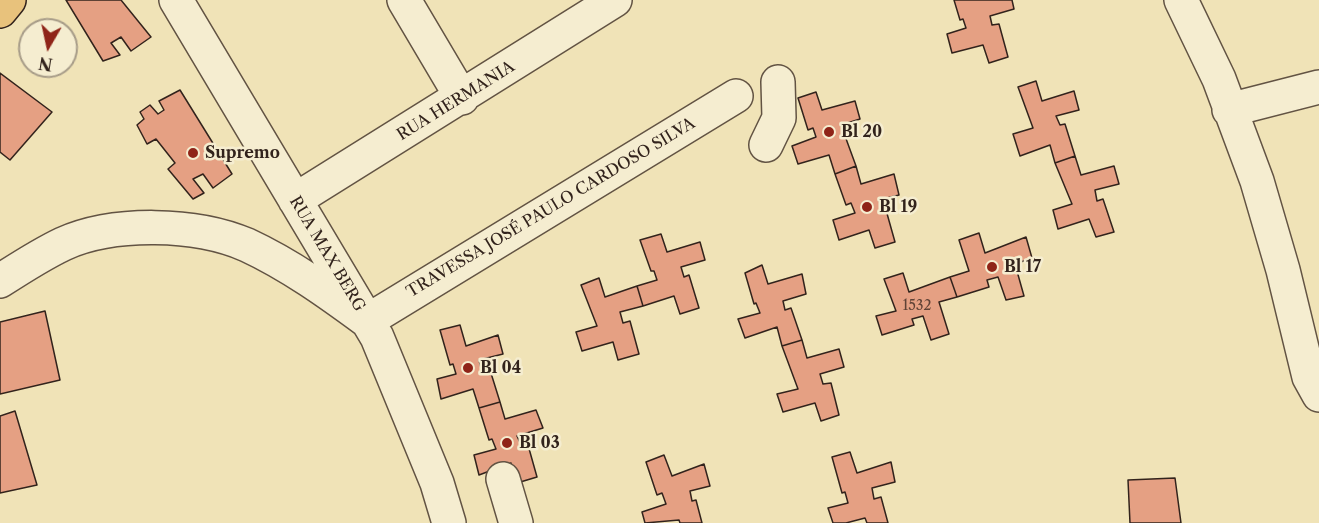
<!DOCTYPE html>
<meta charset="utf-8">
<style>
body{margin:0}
#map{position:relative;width:1319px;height:523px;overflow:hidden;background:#f0e3b7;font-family:"Libre Caslon Text",serif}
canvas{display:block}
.north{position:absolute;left:18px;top:18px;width:60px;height:60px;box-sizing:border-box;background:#f5edd0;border:2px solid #a79c88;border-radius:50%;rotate:189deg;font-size:16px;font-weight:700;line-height:24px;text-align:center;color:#32231c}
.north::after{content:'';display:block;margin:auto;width:21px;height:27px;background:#8f2418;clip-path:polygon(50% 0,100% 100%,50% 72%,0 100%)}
</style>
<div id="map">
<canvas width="1319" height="523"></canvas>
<div class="north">N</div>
</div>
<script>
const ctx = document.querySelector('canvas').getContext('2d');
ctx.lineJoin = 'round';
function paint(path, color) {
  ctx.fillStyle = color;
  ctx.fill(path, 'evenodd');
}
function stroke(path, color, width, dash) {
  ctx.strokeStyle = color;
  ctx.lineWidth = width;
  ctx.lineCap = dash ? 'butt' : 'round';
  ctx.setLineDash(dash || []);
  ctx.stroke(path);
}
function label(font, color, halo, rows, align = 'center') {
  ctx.font = font + ' "Libre Caslon Text",serif';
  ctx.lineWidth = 5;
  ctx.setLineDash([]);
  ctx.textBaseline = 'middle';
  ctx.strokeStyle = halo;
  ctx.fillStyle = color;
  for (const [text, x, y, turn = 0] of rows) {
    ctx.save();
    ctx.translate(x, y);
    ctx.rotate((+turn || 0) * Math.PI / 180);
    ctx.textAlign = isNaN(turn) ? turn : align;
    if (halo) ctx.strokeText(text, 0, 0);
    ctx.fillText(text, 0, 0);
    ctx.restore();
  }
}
const building = new Path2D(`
 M 66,0 L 121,0 L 151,37 L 131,51 L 121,37 L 111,43 L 120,55 L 103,61 Z
 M 954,0 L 1012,0 L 1014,9 L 990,16 L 992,25 L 999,24 L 1008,57 L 989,63 L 983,45 L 952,53 L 947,34 L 966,28 L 963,19 L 960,20 Z
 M 0,73 L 52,112 L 10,160 L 0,152 Z
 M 1036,81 L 1042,101 L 1074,91 L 1079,110 L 1056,116 L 1060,125 L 1065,124 L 1075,156 L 1055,163 L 1050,145 L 1020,156 L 1013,134 L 1033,128 L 1018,87 Z
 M 180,90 L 232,174 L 213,188 L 203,174 L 193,179 L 204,193 L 193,199 L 168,169 L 175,163 L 156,139 L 147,144 L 137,125 L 144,119 L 140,112 L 150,105 L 158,114 L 164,110 L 159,101 Z
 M 816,92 L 822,110 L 855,101 L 860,119 L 841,125 L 856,166 L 835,174 L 829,155 L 798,164 L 792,146 L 816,137 L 813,128 L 808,130 L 798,98 Z
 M 1075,156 L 1081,175 L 1114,166 L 1119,184 L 1095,190 L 1097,201 L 1103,199 L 1114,232 L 1096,237 L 1089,219 L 1058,229 L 1053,210 L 1072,204 L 1055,163 Z
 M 856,166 L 861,184 L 894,174 L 899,195 L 879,200 L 882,210 L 886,210 L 895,242 L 875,248 L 869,230 L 839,240 L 833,220 L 855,213 L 851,203 L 846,205 L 835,174 Z
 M 979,233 L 985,253 L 1026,237 L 1032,258 L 1015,264 L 1024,296 L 1006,300 L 998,277 L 987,280 L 989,287 L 957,297 L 950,277 L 969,271 L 959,240 Z
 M 661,234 L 667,252 L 700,242 L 705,260 L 681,267 L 684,277 L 689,275 L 699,308 L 680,314 L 674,296 L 643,306 L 637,286 L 657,280 L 654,271 L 651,271 L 640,240 Z
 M 762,265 L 768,284 L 802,274 L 806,294 L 783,301 L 785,310 L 791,308 L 802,340 L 782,346 L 777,327 L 745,338 L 738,319 L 760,313 L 756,303 L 754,304 L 745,273 Z
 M 903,273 L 909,292 L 950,277 L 957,297 L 939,302 L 949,334 L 931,340 L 923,316 L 912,319 L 914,325 L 882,335 L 876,316 L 896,311 L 884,279 Z
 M 599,278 L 605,297 L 637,286 L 643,306 L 620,312 L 623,323 L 630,321 L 639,354 L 618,360 L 613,342 L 582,351 L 576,332 L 597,326 L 581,285 Z
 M 45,311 L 60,380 L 0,394 L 0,322 Z
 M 460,325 L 466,346 L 498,335 L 503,354 L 479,360 L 482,372 L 490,370 L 500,402 L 479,408 L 473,389 L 441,399 L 437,379 L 456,374 L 453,364 L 450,365 L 440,330 Z
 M 802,340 L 807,358 L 839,349 L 844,367 L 820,374 L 823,384 L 831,383 L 839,415 L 821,421 L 815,403 L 783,412 L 777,394 L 798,389 L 782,346 Z
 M 500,402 L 505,419 L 536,410 L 543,428 L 517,436 L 522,447 L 528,445 L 537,477 L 517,483 L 511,463 L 479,475 L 474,455 L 496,449 L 492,439 L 489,440 L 479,408 Z
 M 15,411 L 37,485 L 0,493 L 0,416 Z
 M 850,452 L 857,473 L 891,462 L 895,482 L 872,488 L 874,499 L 881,497 L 888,523 L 867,523 L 865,518 L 846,523 L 833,523 L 828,508 L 848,503 L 845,492 L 842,493 L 832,457 Z
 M 664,455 L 672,476 L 704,464 L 710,486 L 690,491 L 692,501 L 696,500 L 702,523 L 680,523 L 679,520 L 645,523 L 642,512 L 666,504 L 662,493 L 657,495 L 646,462 Z
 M 1175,478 L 1181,523 L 1130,523 L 1128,480 Z`);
paint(building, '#e5a083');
stroke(building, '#32231c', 1.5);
const minor = new Path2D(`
 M 176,0 L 377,337 L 437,483 L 449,523
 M 404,0 L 462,98
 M 1181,0 L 1219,79 L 1257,181 L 1283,270 L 1309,377 L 1319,395
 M 1229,110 L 1319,87
 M 766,145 L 779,118 L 778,82
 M 295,200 L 615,0
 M 0,281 C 20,268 42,254 63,244 C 114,221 196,223 247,245 C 290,265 329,293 367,321 L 736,96
 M 503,479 L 516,523`);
const major = new Path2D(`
 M 0,11 L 9,0`);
stroke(minor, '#625343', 36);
stroke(major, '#32231c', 36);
stroke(minor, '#f5edd0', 33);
stroke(major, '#e8c27c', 33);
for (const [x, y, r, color] of [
 [829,132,6,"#8f2418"],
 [193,153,6,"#8f2418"],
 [867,207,6,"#8f2418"],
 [992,267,6,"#8f2418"],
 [468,368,6,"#8f2418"],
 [507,443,6,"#8f2418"]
]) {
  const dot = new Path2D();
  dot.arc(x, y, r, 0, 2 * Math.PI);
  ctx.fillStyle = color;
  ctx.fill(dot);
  stroke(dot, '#f5edd0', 2);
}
label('14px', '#5f4236', null, [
 ["1532",917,306]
]);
label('16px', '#32231c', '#f5edd0', [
 ["RUA HERMANIA",456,101,-32],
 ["TRAVESSA JOSÉ PAULO CARDOSO SILVA",551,208,-31],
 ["RUA MAX BERG",327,254,59]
]);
label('bold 16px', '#32231c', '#f5edd0', [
 ["Bl 20",841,132],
 ["Supremo",205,153],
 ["Bl 19",879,207],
 ["Bl 17",1004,267],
 ["Bl 04",480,368],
 ["Bl 03",519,443]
], 'left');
</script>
